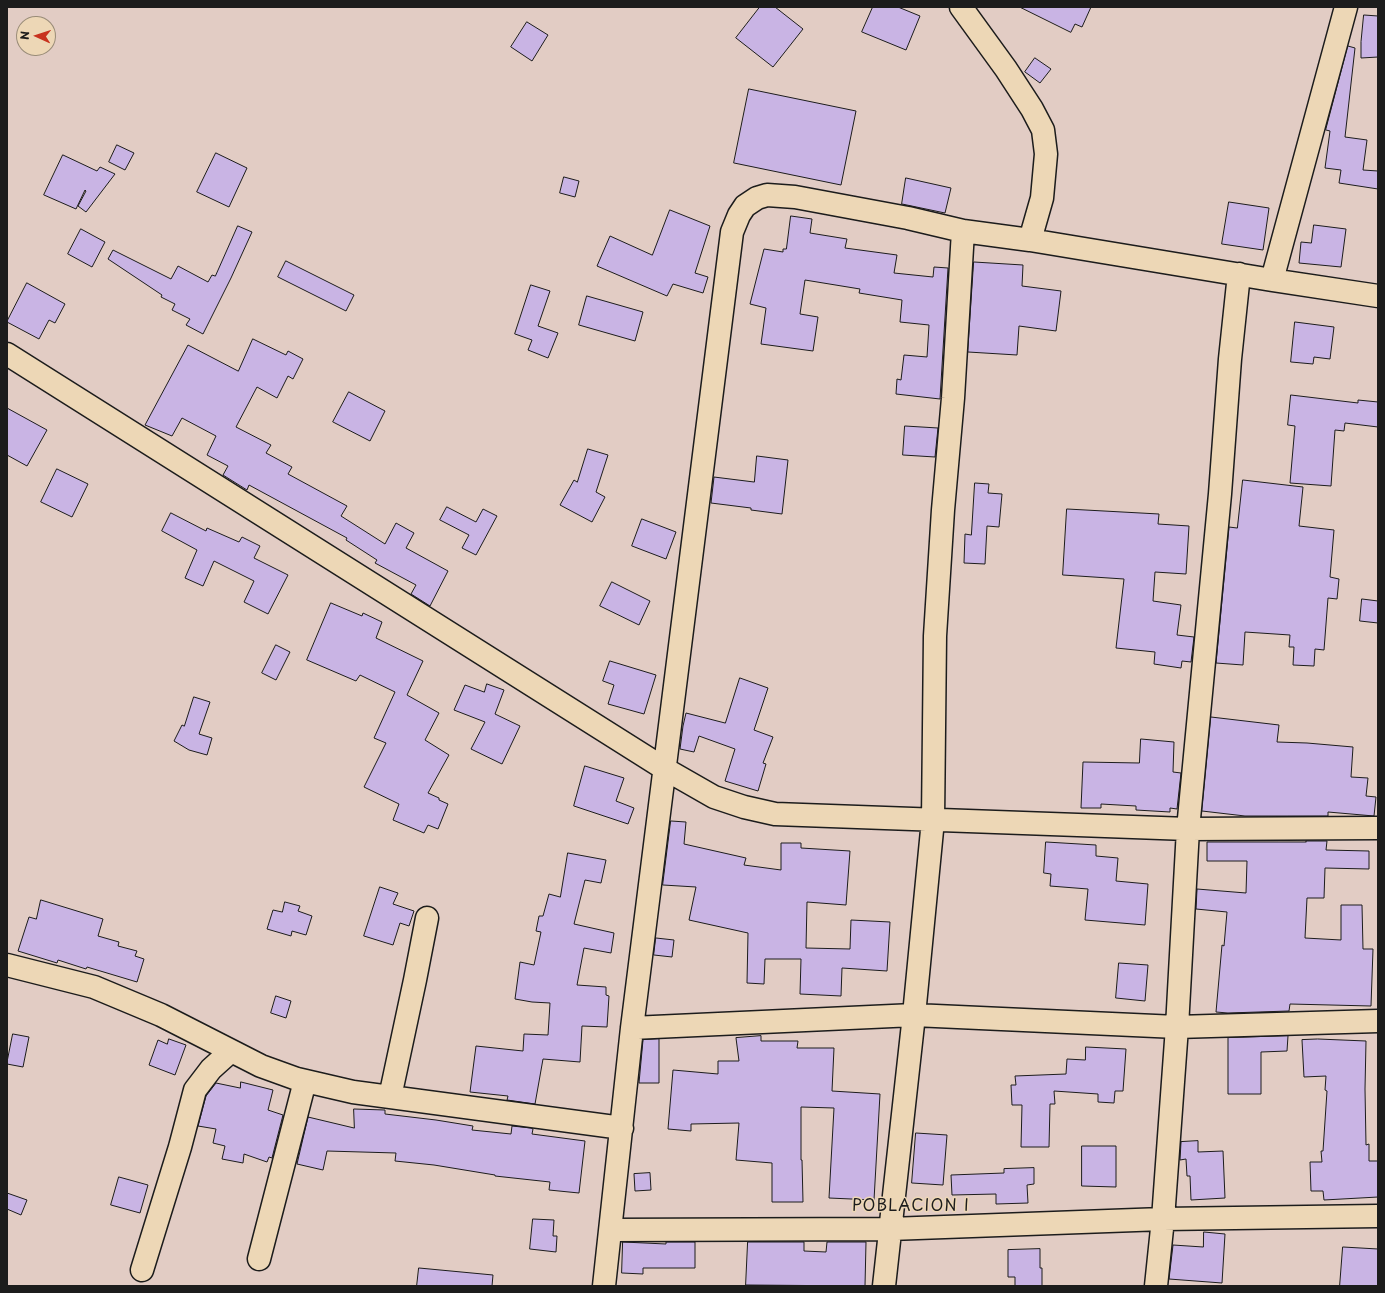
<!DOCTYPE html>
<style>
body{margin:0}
#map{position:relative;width:1385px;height:1293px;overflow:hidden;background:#e2ccc4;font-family:"Playpen Sans",sans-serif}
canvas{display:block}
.frame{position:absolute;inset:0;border:8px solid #1c1c1c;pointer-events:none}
.north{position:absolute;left:16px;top:16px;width:40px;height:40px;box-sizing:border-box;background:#edd7b6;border:1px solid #998c78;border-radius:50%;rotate:273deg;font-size:11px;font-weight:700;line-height:16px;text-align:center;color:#1c1c1c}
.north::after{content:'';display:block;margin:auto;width:14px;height:18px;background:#c8321e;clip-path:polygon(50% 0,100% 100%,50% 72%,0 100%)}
</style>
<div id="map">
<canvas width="1385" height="1293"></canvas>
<div class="frame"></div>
<div class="north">N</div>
</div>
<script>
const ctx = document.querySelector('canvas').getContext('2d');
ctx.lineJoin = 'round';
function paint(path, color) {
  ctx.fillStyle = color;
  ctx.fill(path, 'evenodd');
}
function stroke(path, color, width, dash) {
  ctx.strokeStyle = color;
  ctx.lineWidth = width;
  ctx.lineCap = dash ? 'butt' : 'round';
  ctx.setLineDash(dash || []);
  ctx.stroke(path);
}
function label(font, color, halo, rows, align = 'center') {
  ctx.font = font + ' "Playpen Sans",sans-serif';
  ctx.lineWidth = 3;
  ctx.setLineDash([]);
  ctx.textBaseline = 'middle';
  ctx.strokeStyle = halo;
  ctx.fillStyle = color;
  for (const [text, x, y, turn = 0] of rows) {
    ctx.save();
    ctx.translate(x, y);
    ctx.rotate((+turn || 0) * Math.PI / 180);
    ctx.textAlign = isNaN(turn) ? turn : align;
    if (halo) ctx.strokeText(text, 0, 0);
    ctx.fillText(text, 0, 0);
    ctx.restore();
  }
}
const building = new Path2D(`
 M 760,7 L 775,7 L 803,29 L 773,67 L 736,38 Z
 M 873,7 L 898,7 L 920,16 L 906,50 L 862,32 Z
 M 1020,7 L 1091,7 L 1082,27 L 1075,24 L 1071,32 Z
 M 1364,15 L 1378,16 L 1378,57 L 1361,58 L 1361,42 Z
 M 527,22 L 548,35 L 532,61 L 511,47 Z
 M 1348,46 L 1355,48 L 1345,137 L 1367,140 L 1363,170 L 1378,171 L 1378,189 L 1339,183 L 1341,170 L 1325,168 L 1330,131 L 1326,130 Z
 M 1035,58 L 1051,69 L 1040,83 L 1025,72 Z
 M 749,89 L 856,111 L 841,185 L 734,163 Z
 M 117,145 L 134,153 L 125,170 L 109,162 Z
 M 216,153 L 247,168 L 229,207 L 197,192 Z
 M 63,155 L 97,171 L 100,167 L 115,174 L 86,212 L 78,206 L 86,191 L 85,190 L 76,209 L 44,195 Z
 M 564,177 L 579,181 L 575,197 L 560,193 Z
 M 906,178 L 951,188 L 945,213 L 902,204 Z
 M 1229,202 L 1269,208 L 1263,250 L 1222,244 Z
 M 670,210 L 710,226 L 695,273 L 708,277 L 703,293 L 673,284 L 667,296 L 597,266 L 610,236 L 652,255 Z
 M 791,216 L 812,219 L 810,233 L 847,239 L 845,248 L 897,255 L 894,273 L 933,277 L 934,267 L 948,268 L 940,399 L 896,394 L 897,379 L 901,380 L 904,355 L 927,357 L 929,325 L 900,322 L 902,300 L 859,293 L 860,289 L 805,280 L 800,314 L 818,317 L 813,351 L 761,344 L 766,308 L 750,304 L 764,249 L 783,252 L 783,249 L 786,249 Z
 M 1314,225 L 1346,229 L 1341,267 L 1299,263 L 1301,242 L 1311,243 Z
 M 238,226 L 252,232 L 231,278 L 203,334 L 186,325 L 190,319 L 172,310 L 175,304 L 161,297 L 162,295 L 108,259 L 113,250 L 171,279 L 178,266 L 208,282 L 212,275 L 215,276 Z
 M 81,229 L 105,242 L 92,267 L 68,254 Z
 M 286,261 L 354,295 L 346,311 L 278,277 Z
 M 974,262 L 1023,265 L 1022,286 L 1061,291 L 1056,331 L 1019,326 L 1017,355 L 968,352 Z
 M 27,283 L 65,304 L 55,323 L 49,320 L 39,339 L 7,322 Z
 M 531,285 L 550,291 L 538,326 L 558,333 L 548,358 L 528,350 L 532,340 L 515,334 Z
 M 587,296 L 643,312 L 635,341 L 579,325 Z
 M 1295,322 L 1334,327 L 1330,359 L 1314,357 L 1313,364 L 1291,362 Z
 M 253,339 L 286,355 L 288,351 L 303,359 L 293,379 L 288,376 L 277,398 L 257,387 L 236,427 L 271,445 L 266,453 L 292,467 L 288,474 L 347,506 L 341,516 L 385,544 L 396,523 L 414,533 L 406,548 L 448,571 L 430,606 L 411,594 L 416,585 L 375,563 L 377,560 L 346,540 L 347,538 L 249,485 L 247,490 L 223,475 L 228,466 L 207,455 L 216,436 L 182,418 L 172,436 L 145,425 L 188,345 L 238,371 Z
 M 349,392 L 385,411 L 370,441 L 333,422 Z
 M 1291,395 L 1358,403 L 1358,400 L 1378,402 L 1378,427 L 1345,423 L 1344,431 L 1335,430 L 1331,486 L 1290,483 L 1295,426 L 1288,425 Z
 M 7,408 L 47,430 L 27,466 L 7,455 Z
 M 905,426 L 938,428 L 935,457 L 903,455 Z
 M 588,449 L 608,455 L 596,492 L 605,497 L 592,522 L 560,505 L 574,480 L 577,482 Z
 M 757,456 L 788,460 L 782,514 L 751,510 L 751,508 L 711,503 L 714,477 L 754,482 Z
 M 57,469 L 88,484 L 72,517 L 41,502 Z
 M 1243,480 L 1303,487 L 1299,526 L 1334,530 L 1330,577 L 1339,579 L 1337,599 L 1328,598 L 1324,650 L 1315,649 L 1314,666 L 1293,665 L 1294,647 L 1289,647 L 1290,635 L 1245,632 L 1243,665 L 1216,663 L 1229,527 L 1237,528 Z
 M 975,483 L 989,484 L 988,493 L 1002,494 L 999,527 L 987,526 L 985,564 L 964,563 L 965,534 L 971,535 Z
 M 447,507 L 476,522 L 483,509 L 497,516 L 476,555 L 462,548 L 469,535 L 440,520 Z
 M 1067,509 L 1159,514 L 1158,524 L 1189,526 L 1186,574 L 1155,572 L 1153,601 L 1181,605 L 1177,635 L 1194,637 L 1191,662 L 1182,661 L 1181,668 L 1154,664 L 1155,652 L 1116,648 L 1124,579 L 1063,575 Z
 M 171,513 L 206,531 L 207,528 L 239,542 L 242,537 L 260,546 L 254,558 L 288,575 L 268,614 L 244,602 L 254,581 L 214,561 L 203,586 L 185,578 L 197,550 L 162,531 Z
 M 642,519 L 676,532 L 666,559 L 632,546 Z
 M 612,582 L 650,601 L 639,625 L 600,606 Z
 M 1362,599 L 1378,601 L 1378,623 L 1360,621 Z
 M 331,603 L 362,616 L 363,613 L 382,622 L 376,638 L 423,661 L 407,695 L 439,713 L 425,740 L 449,755 L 428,793 L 439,798 L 439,800 L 448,804 L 438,829 L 428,825 L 424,833 L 393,820 L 399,804 L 364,787 L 386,743 L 374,738 L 395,692 L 360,675 L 356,681 L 307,660 Z
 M 276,645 L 290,652 L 276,680 L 262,673 Z
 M 610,661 L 656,675 L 644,714 L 608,704 L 614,685 L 603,681 Z
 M 740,678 L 768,688 L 754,730 L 773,737 L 763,763 L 766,764 L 758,791 L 725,781 L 735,749 L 699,736 L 694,752 L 680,749 L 683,726 L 686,713 L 725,723 Z
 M 487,684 L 504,690 L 495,714 L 520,726 L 502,764 L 471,749 L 485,722 L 454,710 L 465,685 L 484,692 Z
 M 194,697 L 210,702 L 199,734 L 212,738 L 207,755 L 189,750 L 174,741 L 182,725 L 184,726 Z
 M 1211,717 L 1279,725 L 1277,742 L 1307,743 L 1353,747 L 1351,777 L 1368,778 L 1366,796 L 1376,797 L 1374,816 L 1328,812 L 1328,816 L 1245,816 L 1202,811 Z
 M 1141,739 L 1174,742 L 1173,772 L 1181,773 L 1177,809 L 1170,808 L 1170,812 L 1136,810 L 1136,806 L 1101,804 L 1101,808 L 1081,808 L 1083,762 L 1139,763 Z
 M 585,766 L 624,778 L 616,801 L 634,808 L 628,824 L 574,806 Z
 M 671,821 L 686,822 L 684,844 L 746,858 L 744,865 L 781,870 L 781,843 L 801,843 L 801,848 L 850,851 L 846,905 L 807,902 L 806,948 L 850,949 L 851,920 L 890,922 L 887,971 L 842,968 L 841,996 L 800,994 L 801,959 L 765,959 L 764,984 L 747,983 L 748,933 L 689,920 L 696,887 L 663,885 Z
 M 1306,841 L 1327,841 L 1326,850 L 1369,851 L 1369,869 L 1325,868 L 1324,898 L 1307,898 L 1305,938 L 1341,940 L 1341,905 L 1362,905 L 1363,949 L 1373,949 L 1371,1006 L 1290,1004 L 1289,1011 L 1228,1013 L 1216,1012 L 1222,945 L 1224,946 L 1227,912 L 1196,909 L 1197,889 L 1246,893 L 1247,861 L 1207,861 L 1207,842 L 1306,842 Z
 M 1046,842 L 1096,845 L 1096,856 L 1118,858 L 1116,881 L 1148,884 L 1145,925 L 1085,920 L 1088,889 L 1050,886 L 1051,874 L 1044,873 Z
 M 568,853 L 606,860 L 601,883 L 585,880 L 574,924 L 614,933 L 611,953 L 584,948 L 577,985 L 606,987 L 606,995 L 609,996 L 607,1027 L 582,1026 L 580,1062 L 543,1059 L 535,1104 L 507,1100 L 508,1096 L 470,1092 L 476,1046 L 523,1051 L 524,1034 L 548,1035 L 550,1003 L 532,1002 L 515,999 L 520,962 L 534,965 L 541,932 L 536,931 L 539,916 L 543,916 L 549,894 L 560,897 Z
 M 380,887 L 398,893 L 393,904 L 414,911 L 409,926 L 400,923 L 393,945 L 364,936 Z
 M 41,900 L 103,919 L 98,936 L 119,942 L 118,946 L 137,951 L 135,956 L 144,959 L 137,982 L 87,967 L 86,969 L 58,960 L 57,963 L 18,951 L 29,917 L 36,919 Z
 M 285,902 L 300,906 L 298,911 L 312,916 L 306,935 L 292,931 L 291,936 L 267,929 L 273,910 L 282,912 Z
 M 656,938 L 674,940 L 672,957 L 654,955 Z
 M 1119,963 L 1148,965 L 1145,1001 L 1116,998 Z
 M 276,996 L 291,1001 L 286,1018 L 271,1013 Z
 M 13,1034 L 29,1037 L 23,1067 L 7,1064 Z
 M 761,1036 L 761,1041 L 798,1041 L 797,1048 L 834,1048 L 832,1091 L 880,1094 L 874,1200 L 829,1198 L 834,1108 L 801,1107 L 801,1160 L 802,1160 L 803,1202 L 772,1202 L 772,1163 L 736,1160 L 739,1123 L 691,1124 L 691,1131 L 668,1129 L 673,1070 L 718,1074 L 718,1061 L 739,1061 L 736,1038 Z
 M 1288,1036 L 1287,1051 L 1261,1052 L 1261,1094 L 1228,1094 L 1228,1038 Z
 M 169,1039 L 186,1045 L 175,1075 L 149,1065 L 158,1040 L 167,1044 Z
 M 659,1039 L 659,1083 L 639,1083 L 643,1040 Z
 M 1318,1039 L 1366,1041 L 1365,1089 L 1366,1145 L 1369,1144 L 1369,1161 L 1378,1161 L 1378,1197 L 1324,1200 L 1323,1191 L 1311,1191 L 1310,1162 L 1322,1162 L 1321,1151 L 1323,1151 L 1327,1091 L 1325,1090 L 1326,1076 L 1304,1077 L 1302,1040 Z
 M 1086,1047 L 1126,1049 L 1123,1091 L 1115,1091 L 1114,1103 L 1098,1102 L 1098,1094 L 1054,1091 L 1055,1104 L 1050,1104 L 1049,1147 L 1021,1147 L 1022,1105 L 1012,1105 L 1011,1085 L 1016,1085 L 1015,1076 L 1066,1074 L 1067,1059 L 1085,1060 Z
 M 241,1082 L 273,1090 L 268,1110 L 283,1115 L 272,1158 L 269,1157 L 267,1162 L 244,1154 L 243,1163 L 222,1159 L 225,1146 L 213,1143 L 216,1129 L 198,1126 L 206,1096 L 216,1083 L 240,1088 Z
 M 354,1109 L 385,1110 L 385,1114 L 436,1120 L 473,1126 L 472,1130 L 511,1134 L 512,1126 L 531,1128 L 533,1129 L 532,1134 L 585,1141 L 579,1193 L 549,1190 L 550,1182 L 495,1176 L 495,1175 L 434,1165 L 395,1161 L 396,1153 L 327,1151 L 323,1170 L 297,1164 L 308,1117 L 354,1128 Z
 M 916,1133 L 947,1135 L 943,1185 L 912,1183 Z
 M 1198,1141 L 1198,1152 L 1223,1151 L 1225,1198 L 1191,1200 L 1190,1176 L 1187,1176 L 1186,1159 L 1180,1160 L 1181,1142 Z
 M 1082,1146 L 1116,1146 L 1116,1187 L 1082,1186 Z
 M 1034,1168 L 1034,1184 L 1027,1185 L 1028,1203 L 996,1204 L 996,1194 L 952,1195 L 951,1175 L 1004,1173 L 1004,1169 Z
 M 650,1173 L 651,1190 L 635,1191 L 634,1174 Z
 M 119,1177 L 148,1185 L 140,1213 L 111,1205 Z
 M 7,1193 L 27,1200 L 21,1215 L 7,1209 Z
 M 533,1219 L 554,1220 L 553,1236 L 557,1236 L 556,1252 L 530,1249 Z
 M 1204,1232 L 1225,1234 L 1222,1283 L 1169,1279 L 1173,1245 L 1203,1247 Z
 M 623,1242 L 666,1244 L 666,1242 L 695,1242 L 695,1268 L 643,1268 L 643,1274 L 622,1273 Z
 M 748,1242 L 804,1242 L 804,1251 L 826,1252 L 827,1242 L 866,1242 L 865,1286 L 746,1285 Z
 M 1343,1247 L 1378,1249 L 1378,1286 L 1340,1286 Z
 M 1040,1249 L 1040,1268 L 1042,1268 L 1042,1286 L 1015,1286 L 1015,1277 L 1008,1277 L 1008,1250 Z
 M 419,1268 L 493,1275 L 492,1286 L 417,1286 Z`);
paint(building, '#c9b4e4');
stroke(building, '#1c1c1c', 1);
const minor = new Path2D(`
 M 1030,240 L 1272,280 L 1378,296
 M 1272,280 L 1346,7
 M 7,354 L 665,769 L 714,797 L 744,807 L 775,814 L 1188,829 L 1378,828
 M 7,965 L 94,987 L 161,1015 L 261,1066 L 297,1079 L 353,1092 L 622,1128
 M 632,1028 L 914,1015 L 1177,1027 L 1378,1021
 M 390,1097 L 415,980 L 427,918
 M 611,1230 L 890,1229 L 1163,1219 L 1378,1216
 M 259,1259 L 305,1081
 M 142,1270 L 180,1147 L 195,1090 L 211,1069 L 231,1051
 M 604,1286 L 632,1028 L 732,232 L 739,215 L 745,206 L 757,198 L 767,195 L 795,197 L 908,218 L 963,231 L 1030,240 L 1042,198 L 1046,154 L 1043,130 L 1032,109 L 1006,69 L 961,7
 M 884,1286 L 914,1015 L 933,820 L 935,636 L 943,510 L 953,398 L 963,231
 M 1156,1286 L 1163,1219 L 1177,1027 L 1188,829 L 1220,494 L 1230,359 L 1239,274`);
stroke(minor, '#1c1c1c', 25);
stroke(minor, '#edd7b6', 22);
ctx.letterSpacing = '1px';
label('16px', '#1c1c1c', '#edd7b6', [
 ["POBLACION I",911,1207]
]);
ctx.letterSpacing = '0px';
</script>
